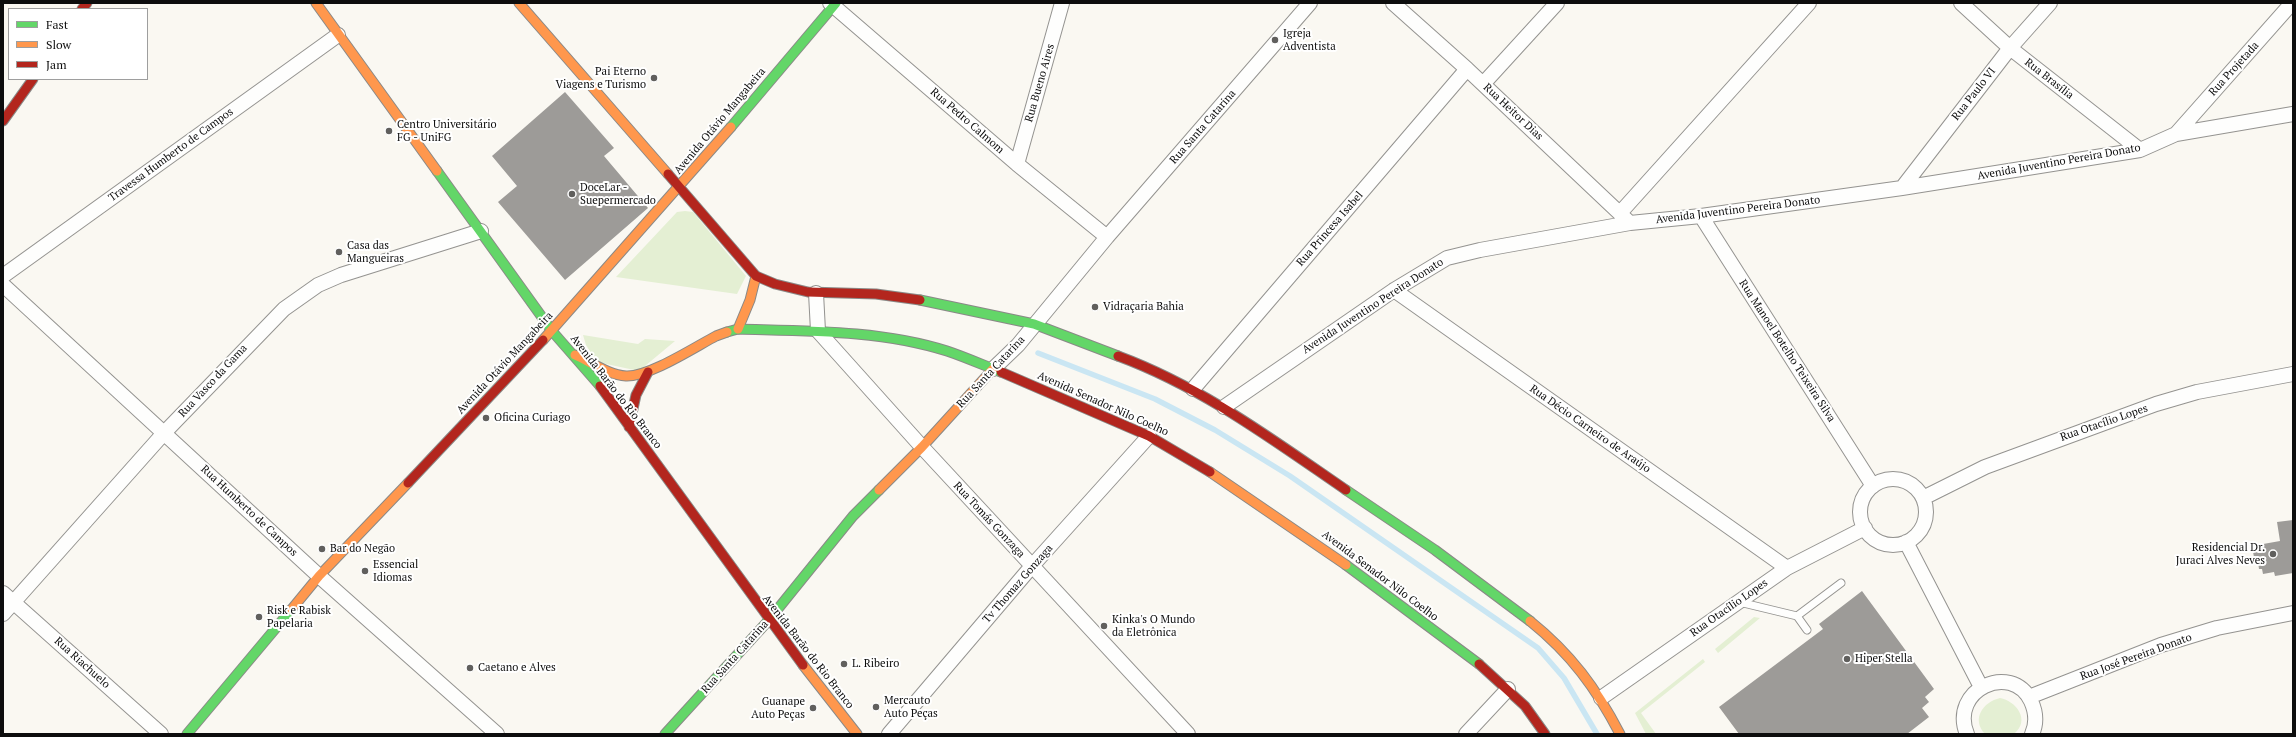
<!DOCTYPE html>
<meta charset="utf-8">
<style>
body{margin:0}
#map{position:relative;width:2296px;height:737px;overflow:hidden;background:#faf8f2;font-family:"PT Serif",serif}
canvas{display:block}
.frame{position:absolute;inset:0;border:4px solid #0d0d0d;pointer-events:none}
.legend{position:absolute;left:8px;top:8px;width:140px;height:72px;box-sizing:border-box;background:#fff;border:1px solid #9e9e9e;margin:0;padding:5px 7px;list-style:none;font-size:12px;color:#0d0d0d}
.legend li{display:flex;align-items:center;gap:8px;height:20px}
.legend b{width:20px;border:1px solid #9e9e9e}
</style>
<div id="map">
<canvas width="2296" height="737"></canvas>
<div class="frame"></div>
<ul class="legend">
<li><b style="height:5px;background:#63d668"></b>Fast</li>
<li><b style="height:5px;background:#ff974d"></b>Slow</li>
<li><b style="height:5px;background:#b3261e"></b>Jam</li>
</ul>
</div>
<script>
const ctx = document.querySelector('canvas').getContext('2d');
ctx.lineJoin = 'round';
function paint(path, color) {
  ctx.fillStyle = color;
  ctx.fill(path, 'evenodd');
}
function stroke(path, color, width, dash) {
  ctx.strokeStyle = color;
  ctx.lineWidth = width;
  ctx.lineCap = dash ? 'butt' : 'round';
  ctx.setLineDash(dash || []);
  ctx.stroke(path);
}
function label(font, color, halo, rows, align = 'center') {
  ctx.font = font + ' "PT Serif",serif';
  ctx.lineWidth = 4;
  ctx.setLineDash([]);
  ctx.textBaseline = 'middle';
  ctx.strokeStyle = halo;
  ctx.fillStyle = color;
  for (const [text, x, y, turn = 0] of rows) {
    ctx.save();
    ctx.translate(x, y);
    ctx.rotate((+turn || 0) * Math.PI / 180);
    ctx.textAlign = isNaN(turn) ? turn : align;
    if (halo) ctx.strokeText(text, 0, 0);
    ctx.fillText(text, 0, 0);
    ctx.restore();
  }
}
paint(new Path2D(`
 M 685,211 L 693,212 L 746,276 L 737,294 L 616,277 L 677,212 Z
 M 583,335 L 638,344 L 645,339 L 675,341 L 639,371 L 597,362 L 586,345 Z
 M 1754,617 L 1760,618 L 1718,653 L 1715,649 Z
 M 1703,659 L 1705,662 L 1641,713 L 1656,734 L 1646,734 L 1635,713 Z
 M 2000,698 C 2016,701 2031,720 2014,734 L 1985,734 C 1971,719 1983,702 2000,698 Z`), '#e4efd3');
stroke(new Path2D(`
 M 1038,353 L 1155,399 L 1215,430 L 1290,476 L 1538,648 L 1564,678 L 1597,734`), '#cae6f3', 5.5);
paint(new Path2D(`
 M 565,92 L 614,148 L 604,156 L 648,208 L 565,280 L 498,202 L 517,186 L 492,156 Z
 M 2293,520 L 2293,573 L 2275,576 L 2274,572 L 2263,574 L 2262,569 L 2259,569 L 2258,562 L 2255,563 L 2252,546 L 2280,541 L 2277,522 Z
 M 1862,591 L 1934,689 L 1925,697 L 1929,702 L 1922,708 L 1929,717 L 1907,734 L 1739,734 L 1719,707 L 1823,629 L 1819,624 Z`), '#9d9b98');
const lane = new Path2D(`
 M 1739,602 L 1797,616 L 1841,583
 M 1797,616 L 1807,630`);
const street = new Path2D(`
 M 830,3 L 1017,164 L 1107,237
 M 1393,3 L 1467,69 L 1630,223
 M 1961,3 L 2010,48 L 2140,150
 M 1483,84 L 1557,3
 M 2176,134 L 2292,3
 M 1017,164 L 1062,3
 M 1902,188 L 2010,48 L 2050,3
 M 1620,213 L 1809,3
 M 1701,216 L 1873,486
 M 3,276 L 338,35
 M 3,285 L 319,576 L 497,734
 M 1394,290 L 1787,568
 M 816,293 L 818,331 L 922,447 L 1188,734
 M 993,369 L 1018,345 L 1107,237 L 1310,3
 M 1193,389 L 1467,69
 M 1224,407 L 1394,290 L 1447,258 L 1480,250 L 1630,223 L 1701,216 L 1902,188 L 2140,150 L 2176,134 L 2293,114
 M1860 512a33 33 0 1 1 66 0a33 33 0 1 1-66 0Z
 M 1923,498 L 1985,467 L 2156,404 L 2197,392 L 2293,374
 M 1906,542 L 1981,687
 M 3,593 L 161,734
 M 3,614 L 164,433 L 284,309 L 318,285 L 341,275 L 481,231
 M 2029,697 L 2161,645 L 2217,628 L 2293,613
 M 1601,698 L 1787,568 L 1865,528
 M 889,734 L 1032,566 L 1149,436
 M 1466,734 L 1508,689
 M 1967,734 C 1949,690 2011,661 2031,701 C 2036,712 2037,723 2032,734`);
const fast = new Path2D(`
 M 731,127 L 836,3
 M 437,171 L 552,331 L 600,386
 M 920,300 L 1034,324 L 1118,356
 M 727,332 L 738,329 C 807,331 881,330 947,351 C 965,357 983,365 1001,372
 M 1346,490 L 1435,550 L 1530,621
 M 1346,565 L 1479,664
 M 187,734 L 291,610
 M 665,734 L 768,621 L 853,516 L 879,490`);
const slow = new Path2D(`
 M 316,3 L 437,171
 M 519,3 L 668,174
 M 738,329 L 750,300 L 756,276
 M 543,340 L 731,127
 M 575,355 C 591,362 609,375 626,376 C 649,377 695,347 716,336 L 727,332
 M 1210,472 L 1346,565
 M 879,490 L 922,447 L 993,369
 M 291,610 L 319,576 L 408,483
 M 1530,621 C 1571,654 1596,688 1620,734
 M 803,665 L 857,734`);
const jam = new Path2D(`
 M 82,9 L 87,3
 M 3,121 L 33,79
 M 668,174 L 756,276 L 775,284 L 808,292 L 876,294 L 920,300
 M 1118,356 C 1202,387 1273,440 1346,490
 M 1001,372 L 1149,436 L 1210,472
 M 600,386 L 803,665
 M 629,427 L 636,395 L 648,372
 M 408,483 L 543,340
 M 1479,664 L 1525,706 L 1545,734`);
stroke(lane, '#949390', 9);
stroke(street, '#949390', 16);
stroke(fast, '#8a8987', 11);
stroke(slow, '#8a8987', 11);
stroke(jam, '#8a8987', 11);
stroke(lane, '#fefefd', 7);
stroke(street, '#fefefd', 14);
stroke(fast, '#63d668', 9);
stroke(slow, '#ff974d', 9);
stroke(jam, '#b3261e', 9);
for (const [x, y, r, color] of [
 [1275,40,4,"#605f5d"],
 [654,78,4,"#605f5d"],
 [389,131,4,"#605f5d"],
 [572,194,4,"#605f5d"],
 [339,252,4,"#605f5d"],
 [1095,307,4,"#605f5d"],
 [486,418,4,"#605f5d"],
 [322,549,4,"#605f5d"],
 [2273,554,4,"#605f5d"],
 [365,571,4,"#605f5d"],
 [259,617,4,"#605f5d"],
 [1104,626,4,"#605f5d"],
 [1847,659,4,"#605f5d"],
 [844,664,4,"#605f5d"],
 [470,668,4,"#605f5d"],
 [876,707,4,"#605f5d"],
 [813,708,4,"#605f5d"]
]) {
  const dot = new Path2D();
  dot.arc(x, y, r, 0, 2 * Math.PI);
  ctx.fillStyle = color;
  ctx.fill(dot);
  stroke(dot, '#fff', 1.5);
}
label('11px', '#0d0d0d', '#fff', [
 ["Igreja",1283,34],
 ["Adventista",1283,47],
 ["Pai Eterno",646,72,"right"],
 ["Viagens e Turismo",646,85,"right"],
 ["Centro Universitário",397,125],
 ["FG - UniFG",397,138],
 ["DoceLar -",580,188],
 ["Suepermercado",580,201],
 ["Casa das",347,246],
 ["Mangueiras",347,259],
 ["Vidraçaria Bahia",1103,307],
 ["Oficina Curiago",494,418],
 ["Residencial Dr.",2265,548,"right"],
 ["Juraci Alves Neves",2265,561,"right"],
 ["Bar do Negão",330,549],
 ["Essencial",373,565],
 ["Idiomas",373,578],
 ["Risk e Rabisk",267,611],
 ["Papelaria",267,624],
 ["Kinka's O Mundo",1112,620],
 ["da Eletrônica",1112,633],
 ["Hiper Stella",1855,659],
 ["L. Ribeiro",852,664],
 ["Caetano e Alves",478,668],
 ["Mercauto",884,701],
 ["Auto Peças",884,714],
 ["Guanape",805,702,"right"],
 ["Auto Peças",805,715,"right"]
], 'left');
label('11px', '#0d0d0d', '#fff', [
 ["Rua Projetada",2234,69,-48],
 ["Rua Brasília",2049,79,38],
 ["Rua Bueno Aires",1040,83,-74],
 ["Rua Paulo VI",1974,94,-52],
 ["Rua Heitor Dias",1513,112,43],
 ["Avenida Otávio Mangabeira",720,121,-50],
 ["Rua Pedro Calmom",967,121,41],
 ["Rua Santa Catarina",1203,127,-49],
 ["Travessa Humberto de Campos",171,155,-36],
 ["Avenida Juventino Pereira Donato",2059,162,-10],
 ["Avenida Juventino Pereira Donato",1738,210,-7],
 ["Rua Princesa Isabel",1330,229,-49],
 ["Avenida Juventino Pereira Donato",1373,306,-33],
 ["Rua Manoel Botelho Teixeira Silva",1787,351,57],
 ["Avenida Otávio Mangabeira",505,363,-47],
 ["Rua Santa Catarina",991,372,-47],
 ["Rua Vasco da Gama",213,381,-47],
 ["Avenida Barão do Rio Branco",616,392,52],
 ["Avenida Senador Nilo Coelho",1103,404,24],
 ["Rua Otacílio Lopes",2104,423,-19],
 ["Rua Décio Carneiro de Araújo",1590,429,35],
 ["Rua Humberto de Campos",249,511,43],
 ["Rua Tomás Gonzaga",989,520,47],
 ["Avenida Senador Nilo Coelho",1380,576,37],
 ["Tv Thomaz Gonzaga",1018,584,-49],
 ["Rua Otacílio Lopes",1729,608,-35],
 ["Avenida Barão do Rio Branco",808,652,52],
 ["Rua Santa Catarina",735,657,-48],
 ["Rua José Pereira Donato",2136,657,-20],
 ["Rua Riachuelo",82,663,42]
]);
</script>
